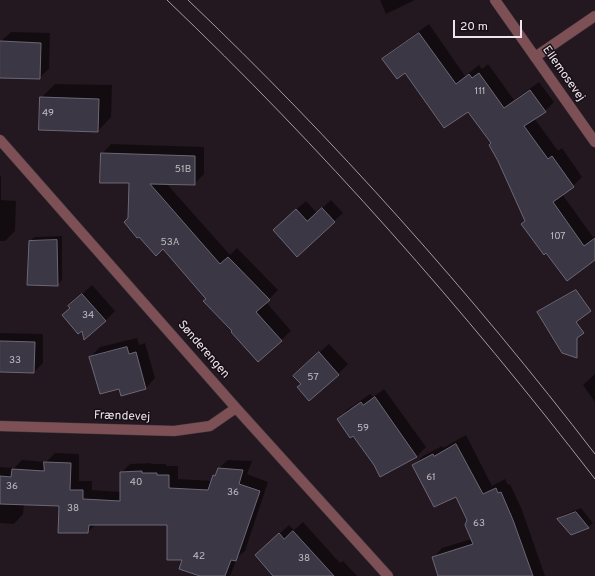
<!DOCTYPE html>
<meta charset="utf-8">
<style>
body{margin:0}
#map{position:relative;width:595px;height:576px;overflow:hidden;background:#231820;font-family:Overpass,sans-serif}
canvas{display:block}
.scale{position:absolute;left:453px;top:20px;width:69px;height:18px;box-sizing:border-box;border:2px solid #ede5eb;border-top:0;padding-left:5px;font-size:12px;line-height:14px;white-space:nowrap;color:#ede5eb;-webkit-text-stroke:3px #190f17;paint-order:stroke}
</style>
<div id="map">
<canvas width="595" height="576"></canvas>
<div class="scale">20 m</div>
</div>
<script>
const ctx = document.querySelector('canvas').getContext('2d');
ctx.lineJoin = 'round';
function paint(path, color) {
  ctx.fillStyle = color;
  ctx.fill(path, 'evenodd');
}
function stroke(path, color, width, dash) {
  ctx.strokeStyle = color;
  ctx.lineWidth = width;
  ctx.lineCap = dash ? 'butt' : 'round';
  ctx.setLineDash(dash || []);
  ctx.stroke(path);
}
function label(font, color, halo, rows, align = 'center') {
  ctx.font = font + ' Overpass,sans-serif';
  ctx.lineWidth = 3;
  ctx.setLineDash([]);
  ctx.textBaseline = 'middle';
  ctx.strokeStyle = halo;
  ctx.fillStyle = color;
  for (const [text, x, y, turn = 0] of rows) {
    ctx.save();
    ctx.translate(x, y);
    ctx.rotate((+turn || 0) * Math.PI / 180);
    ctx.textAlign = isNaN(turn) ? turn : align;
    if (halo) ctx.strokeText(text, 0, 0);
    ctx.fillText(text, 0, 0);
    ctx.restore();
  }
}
paint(new Path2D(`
 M 380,0 L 415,0 L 386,14 Z
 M 429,24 L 465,76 L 479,65 L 482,69 L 488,64 L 514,100 L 539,82 L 554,102 L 545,111 L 534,118 L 558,151 L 562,148 L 582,177 L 573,186 L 562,194 L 593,237 L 595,236 L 595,259 L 546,252 L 522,224 L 525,220 L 492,143 L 469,111 L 384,59 L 393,50 Z
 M 11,32 L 50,33 L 49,69 L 39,78 L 0,77 L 1,41 Z
 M 55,84 L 112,85 L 111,117 L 98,131 L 41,98 Z
 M 111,144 L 204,147 L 204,174 L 194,184 L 166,183 L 230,255 L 237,248 L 278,290 L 266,302 L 291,331 L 258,361 L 207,299 L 164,247 L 129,218 L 130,182 L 102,154 Z
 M 0,176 L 1,176 L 1,200 L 16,201 L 15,231 L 5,241 L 0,241 Z
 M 331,200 L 343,213 L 297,255 L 283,221 L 306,201 L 317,213 Z
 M 62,236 L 62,280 L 57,285 L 30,241 L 35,237 Z
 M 92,285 L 115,311 L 105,321 L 82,329 L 71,308 L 79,297 Z
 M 0,333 L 43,334 L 43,363 L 34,372 L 0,371 Z
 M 137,338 L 139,345 L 145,343 L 155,378 L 146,388 L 120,388 L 90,357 L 100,347 Z
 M 329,344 L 348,364 L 338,374 L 302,384 L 304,366 Z
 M 595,374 L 595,402 L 583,385 Z
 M 384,389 L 426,447 L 417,456 L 380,475 L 375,465 L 354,435 L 338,419 L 347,410 L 370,394 L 373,397 Z
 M 466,435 L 492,486 L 505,479 L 508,485 L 510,484 L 522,510 L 545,576 L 439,576 L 433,558 L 442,548 L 471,539 L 468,520 L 457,495 L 414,465 L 423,456 L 442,446 L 443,448 Z
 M 55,453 L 79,454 L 79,481 L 92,481 L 92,490 L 121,492 L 121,473 L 130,464 L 151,463 L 151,464 L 166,464 L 166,466 L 178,466 L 178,479 L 213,481 L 218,469 L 228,460 L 252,461 L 247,474 L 268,482 L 245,551 L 237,558 L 231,574 L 229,576 L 203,576 L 184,559 L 168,524 L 96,524 L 88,532 L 60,505 L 24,504 L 23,514 L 14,524 L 0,523 L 0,467 L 14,468 L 22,460 L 46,462 Z
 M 581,508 L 593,523 L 588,527 L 571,533 L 558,519 L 563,515 Z
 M 303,522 L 340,563 L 343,561 L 357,576 L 275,576 L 266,546 L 289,525 L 294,530 Z`), '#0007');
const building = new Path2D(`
 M 419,33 L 456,84 L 469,74 L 472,78 L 479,73 L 504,108 L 530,90 L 546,112 L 524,126 L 548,159 L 552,156 L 574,187 L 553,202 L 584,246 L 595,238 L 595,260 L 567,281 L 546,253 L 544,255 L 521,224 L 525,221 L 498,161 L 489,145 L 491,143 L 468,112 L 444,128 L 405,73 L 397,79 L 382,59 Z
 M 0,41 L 41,43 L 40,79 L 0,78 Z
 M 40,97 L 99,99 L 98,132 L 39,130 Z
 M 101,153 L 195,156 L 195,185 L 150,184 L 220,264 L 228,257 L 270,300 L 256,312 L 282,341 L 258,362 L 231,332 L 232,331 L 203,301 L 206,299 L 163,249 L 156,256 L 139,237 L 137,238 L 124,222 L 128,218 L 129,183 L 100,183 Z
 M 322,208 L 335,222 L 297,257 L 273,230 L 296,209 L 307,221 Z
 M 57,240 L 58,286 L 27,285 L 29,241 Z
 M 576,290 L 591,311 L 576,322 L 584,333 L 577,338 L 577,358 L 562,353 L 537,312 Z
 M 82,294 L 106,321 L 84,340 L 82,331 L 78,334 L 62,315 L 70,308 L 68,306 Z
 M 0,341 L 35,342 L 34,373 L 0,372 Z
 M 127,347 L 129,354 L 136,352 L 146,389 L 121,396 L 119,389 L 100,394 L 89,357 Z
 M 319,352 L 339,375 L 309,401 L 297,387 L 301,384 L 293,376 Z
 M 375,397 L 417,457 L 380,477 L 374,465 L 353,436 L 350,438 L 337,419 L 361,402 L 363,405 Z
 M 456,444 L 483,494 L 496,488 L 498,493 L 501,492 L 513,520 L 533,576 L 438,576 L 432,557 L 473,544 L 465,525 L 467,520 L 456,497 L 434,507 L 412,465 L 433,454 L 434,456 Z
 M 44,462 L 71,463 L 70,490 L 83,490 L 83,499 L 120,501 L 120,472 L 142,471 L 142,473 L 157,473 L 157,475 L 169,475 L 169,488 L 208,490 L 213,475 L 215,476 L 218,468 L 243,470 L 239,484 L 260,491 L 236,561 L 231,560 L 225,576 L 200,576 L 179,569 L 182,560 L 167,560 L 167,525 L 89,525 L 88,533 L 58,533 L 59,506 L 0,504 L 0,476 L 11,477 L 12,469 L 44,471 Z
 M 576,512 L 589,528 L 571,535 L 557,519 Z
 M 293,531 L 334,576 L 273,576 L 255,555 L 279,533 L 284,539 Z`);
paint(building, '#3c3744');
stroke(building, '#6c6776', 1);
const lane = new Path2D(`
 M 535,57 L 595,16`);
const street = new Path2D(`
 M 495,0 L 595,142
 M 0,140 L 236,408 L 388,576
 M 0,426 L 174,431 L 210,426 L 236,408`);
stroke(lane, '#3f353c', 11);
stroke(street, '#3f353c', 11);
stroke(lane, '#7d5056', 10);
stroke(street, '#7d5056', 10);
stroke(new Path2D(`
 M 167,0 C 322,148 464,309 595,479
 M 188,0 C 334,139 472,294 595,454`), '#a39aa1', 1);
label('10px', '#c1bac1', null, [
 ["111",480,92],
 ["49",48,114],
 ["51B",183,170],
 ["107",558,237],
 ["53A",170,243],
 ["34",88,316],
 ["33",15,361],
 ["57",313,378],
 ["59",363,429],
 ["61",431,478],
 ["40",136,483],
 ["36",12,487],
 ["36",233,493],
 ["38",73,509],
 ["63",479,524],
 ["42",199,557],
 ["38",304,559]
]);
label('12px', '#ede5eb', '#190f17', [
 ["Ellemosevej",563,74,55],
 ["Sønderengen",203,350,49],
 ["Frændevej",122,417,2]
]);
</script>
